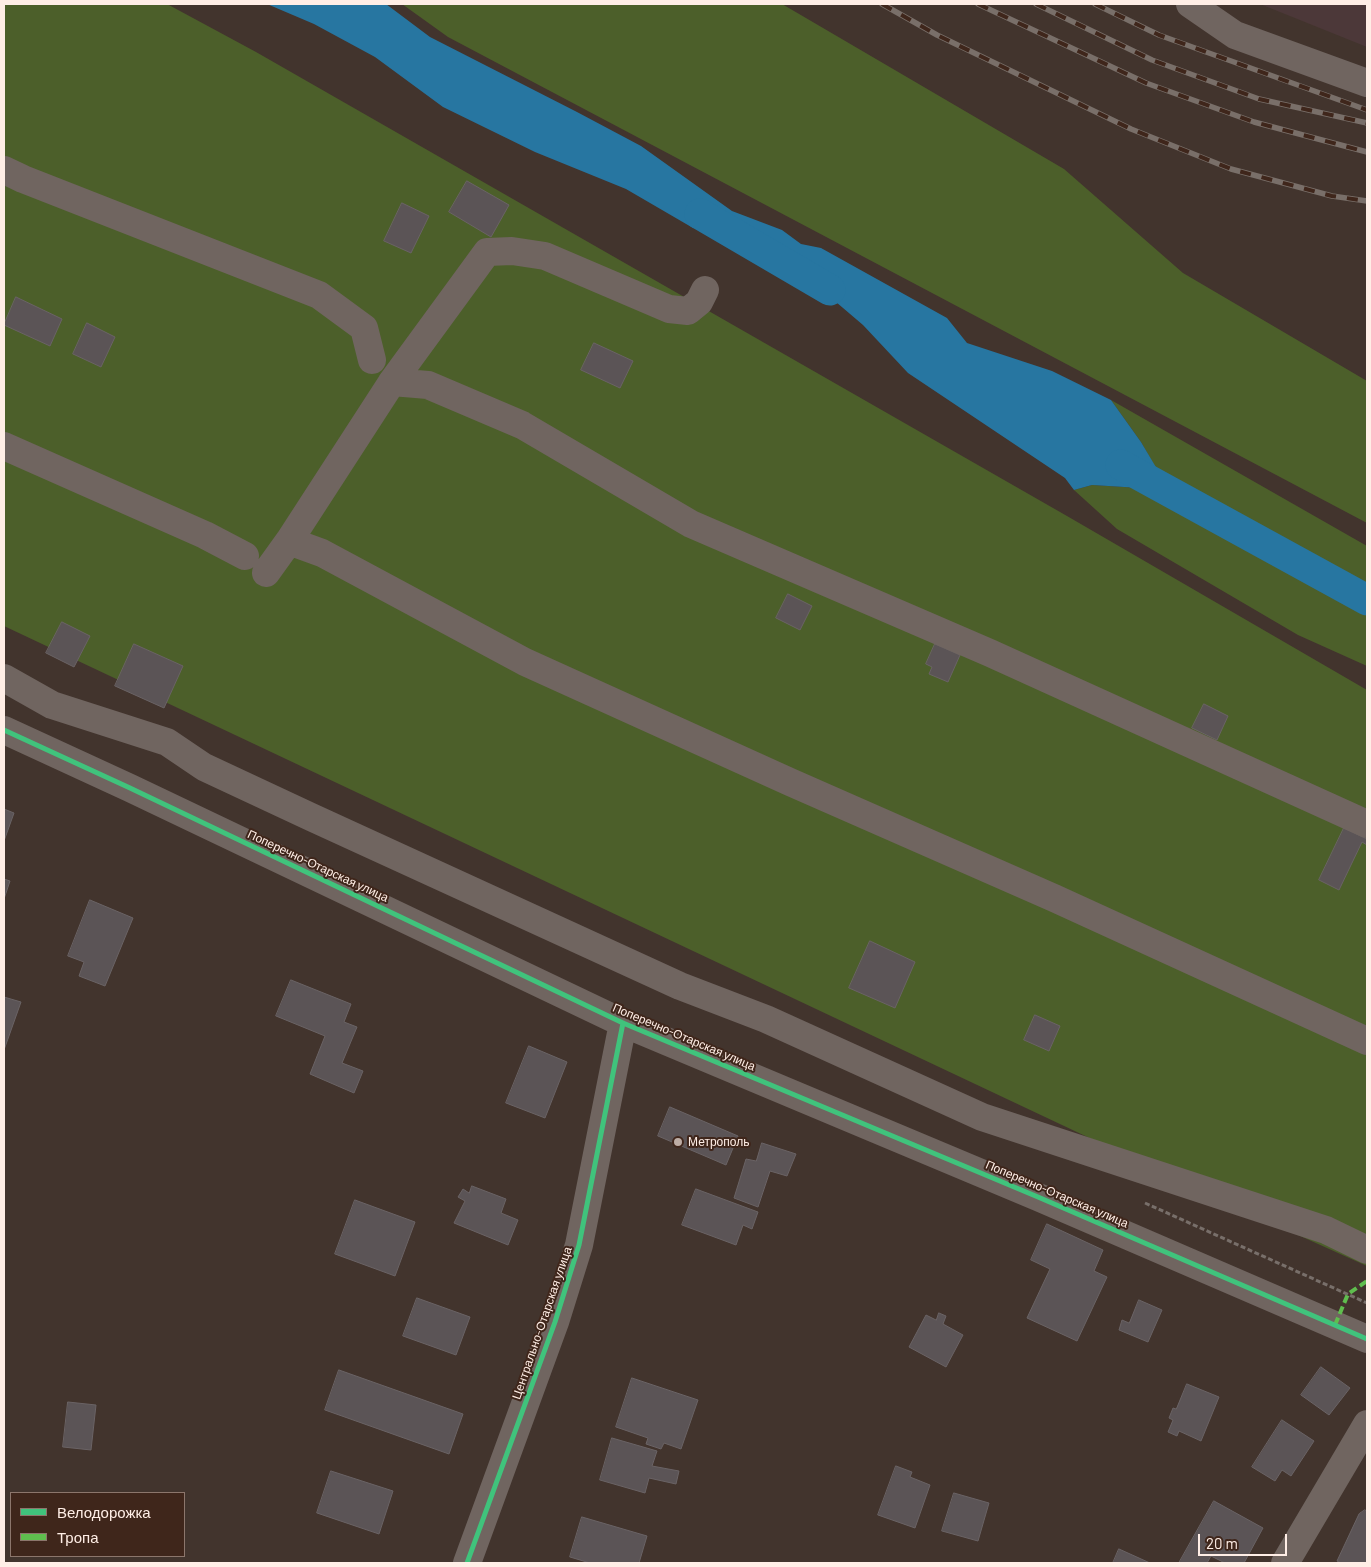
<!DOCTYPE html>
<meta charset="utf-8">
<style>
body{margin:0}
#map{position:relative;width:1371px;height:1567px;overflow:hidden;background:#42342d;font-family:Barlow,sans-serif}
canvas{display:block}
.frame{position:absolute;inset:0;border:5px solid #ffeee6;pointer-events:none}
.legend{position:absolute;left:10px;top:1492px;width:175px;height:65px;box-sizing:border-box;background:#3f261b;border:1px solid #8c766c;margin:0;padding:6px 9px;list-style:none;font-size:15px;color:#ffeee6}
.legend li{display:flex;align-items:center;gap:10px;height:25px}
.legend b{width:25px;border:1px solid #8c766c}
.scale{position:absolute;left:1198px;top:1534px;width:89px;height:22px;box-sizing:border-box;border:2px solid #ffeee6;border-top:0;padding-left:6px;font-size:15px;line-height:18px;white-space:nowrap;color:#ffeee6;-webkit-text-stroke:4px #3f261b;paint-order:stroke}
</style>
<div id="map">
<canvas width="1371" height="1567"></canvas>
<div class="frame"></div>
<ul class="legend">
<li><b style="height:6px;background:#40c37c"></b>Велодорожка</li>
<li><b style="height:6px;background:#5fbe4e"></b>Тропа</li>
</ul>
<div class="scale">20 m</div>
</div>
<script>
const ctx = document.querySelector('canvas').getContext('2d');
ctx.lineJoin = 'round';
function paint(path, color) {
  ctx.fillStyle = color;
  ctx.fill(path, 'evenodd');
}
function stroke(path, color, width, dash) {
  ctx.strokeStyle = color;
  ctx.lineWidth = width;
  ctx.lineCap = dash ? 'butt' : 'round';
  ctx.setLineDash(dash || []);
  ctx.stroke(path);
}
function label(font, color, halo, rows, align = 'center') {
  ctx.font = font + ' Barlow,sans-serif';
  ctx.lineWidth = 4;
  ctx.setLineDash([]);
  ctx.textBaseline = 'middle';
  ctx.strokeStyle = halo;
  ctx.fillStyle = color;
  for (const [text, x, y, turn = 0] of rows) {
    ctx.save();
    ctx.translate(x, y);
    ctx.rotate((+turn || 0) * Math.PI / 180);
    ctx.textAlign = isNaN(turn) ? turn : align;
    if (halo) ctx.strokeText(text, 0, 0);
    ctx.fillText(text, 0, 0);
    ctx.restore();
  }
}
paint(new Path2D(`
 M 1260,4 L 1367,4 L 1367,47 Z`), '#4c3839');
paint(new Path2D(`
 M 4,4 L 167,4 L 256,52 L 1067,516 L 1367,690 L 1367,1266 L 1238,1208 L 4,626 Z
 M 402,4 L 782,4 L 1064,169 L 1183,273 L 1367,381 L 1367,523 L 448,37 Z
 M 1111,400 L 1367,546 L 1367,666 L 1298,635 L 1117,529 L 1074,490 L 1092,485 L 1140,488 L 1165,484 L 1141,442 Z`), '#4c5f2a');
paint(new Path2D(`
 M 267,4 L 386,4 L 430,37 L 577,112 L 641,146 L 732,211 L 782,230 L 801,244 L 821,248 L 947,318 L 967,343 L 1052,371 L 1111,400 L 1141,442 L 1166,484 L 1140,488 L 1092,485 L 1074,490 L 1065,478 L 908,373 L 863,325 L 836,302 L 775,254 L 743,236 L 693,228 L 626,189 L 535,152 L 443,107 L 375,57 L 314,24 Z`), '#2776a1');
stroke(new Path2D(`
 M 700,214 L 830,290
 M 1121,465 L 1367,600`), '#2776a1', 31);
const building = new Path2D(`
 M 467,181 L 509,205 L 491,237 L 449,212 Z
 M 402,203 L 429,216 L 411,253 L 384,241 Z
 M 16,297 L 62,319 L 50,346 L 4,325 Z
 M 87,323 L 115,337 L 101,367 L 73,354 Z
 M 594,343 L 633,361 L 620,388 L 581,370 Z
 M 788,594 L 812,606 L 800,630 L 776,618 Z
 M 62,622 L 90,636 L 74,667 L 46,653 Z
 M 134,644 L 183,666 L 164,708 L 115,686 Z
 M 935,644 L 960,655 L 948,682 L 929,674 L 932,667 L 926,664 Z
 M 1204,704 L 1228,716 L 1217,740 L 1192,728 Z
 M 4,809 L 14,813 L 4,841 Z
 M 1344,828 L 1367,839 L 1367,845 L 1362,842 L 1339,890 L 1319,880 Z
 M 4,879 L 10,881 L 4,899 Z
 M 90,900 L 133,918 L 105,986 L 79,976 L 84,962 L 68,956 Z
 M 870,941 L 915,962 L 895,1008 L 849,988 Z
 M 291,980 L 351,1004 L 344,1022 L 357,1027 L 342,1063 L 363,1071 L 354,1093 L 310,1074 L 325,1036 L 276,1016 Z
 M 4,997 L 21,1002 L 4,1050 Z
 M 1035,1015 L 1060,1026 L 1049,1051 L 1024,1040 Z
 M 529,1046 L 567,1062 L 545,1118 L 506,1103 Z
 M 670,1107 L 738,1136 L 726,1165 L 658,1136 Z
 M 762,1143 L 796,1154 L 787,1176 L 770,1171 L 758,1207 L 734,1198 L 746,1159 L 756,1161 Z
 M 472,1186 L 506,1199 L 501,1213 L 518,1220 L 508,1245 L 454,1223 L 465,1201 L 458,1197 L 463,1189 L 469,1193 Z
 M 696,1189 L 758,1212 L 752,1229 L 743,1225 L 736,1245 L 682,1225 Z
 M 355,1200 L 415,1222 L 395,1276 L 335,1254 Z
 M 1047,1224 L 1103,1250 L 1094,1271 L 1107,1277 L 1077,1341 L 1027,1318 L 1050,1269 L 1031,1260 Z
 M 417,1298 L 470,1317 L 456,1355 L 403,1336 Z
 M 1139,1300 L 1162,1310 L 1148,1342 L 1119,1330 L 1122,1320 L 1129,1323 Z
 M 939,1313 L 946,1316 L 943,1324 L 963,1335 L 946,1367 L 909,1347 L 926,1315 L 936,1320 Z
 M 1321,1367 L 1350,1388 L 1329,1415 L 1301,1395 Z
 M 339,1370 L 463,1414 L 449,1454 L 325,1410 Z
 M 632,1378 L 698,1400 L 681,1449 L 664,1443 L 661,1449 L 646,1444 L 648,1438 L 616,1427 Z
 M 1187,1384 L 1219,1397 L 1201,1441 L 1179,1431 L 1177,1436 L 1168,1432 L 1173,1420 L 1169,1418 L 1173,1408 L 1176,1409 Z
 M 68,1402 L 96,1405 L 91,1450 L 63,1447 Z
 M 1282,1420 L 1314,1441 L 1291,1476 L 1282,1470 L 1275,1481 L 1252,1467 Z
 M 612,1438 L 657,1451 L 652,1466 L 679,1471 L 676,1484 L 649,1478 L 645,1493 L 600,1480 Z
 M 896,1466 L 912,1472 L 910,1477 L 930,1485 L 915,1528 L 878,1515 Z
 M 331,1471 L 393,1491 L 379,1534 L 317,1513 Z
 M 954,1493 L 989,1503 L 978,1541 L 942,1531 Z
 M 1214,1501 L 1263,1528 L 1244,1563 L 1225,1563 L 1211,1556 L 1207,1563 L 1179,1563 Z
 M 1365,1510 L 1367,1511 L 1367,1563 L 1341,1563 L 1337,1561 L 1359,1514 Z
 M 582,1517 L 647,1536 L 639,1563 L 590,1563 L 570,1557 Z
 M 1119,1549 L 1150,1563 L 1113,1563 Z`);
paint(building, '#5b5456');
stroke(building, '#6a6365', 1);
stroke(new Path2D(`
 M 1145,1203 L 1367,1303`), '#786f6a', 3, [5, 2.5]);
stroke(new Path2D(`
 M 1190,4 L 1235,35 L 1367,83
 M 4,170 L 23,179 L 319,295 L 364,328 L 372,360
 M 392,382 L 428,385 L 522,425 L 691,524 L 990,653 L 1367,824
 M 4,446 L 205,535 L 245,556
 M 289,541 L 322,553 L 525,662 L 790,782 L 1054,898 L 1367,1041
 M 266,573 L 289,541 L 392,382 L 487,252 L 512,251 L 545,256 L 669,309 L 688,311 L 699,302 L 705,290
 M 4,678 L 52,705 L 167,742 L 204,767 L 311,817 L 680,986 L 766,1019 L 982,1117 L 1326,1230 L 1367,1250
 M 4,730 L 130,788 L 623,1023 L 1038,1197 L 1367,1339
 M 467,1563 L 555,1322 L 579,1245 L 623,1023
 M 1285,1563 L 1367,1424`), '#706560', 28);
const rail = new Path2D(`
 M 882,4 L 937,35 L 1131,129 L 1231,169 L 1332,196 L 1367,201
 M 978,4 L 1146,83 L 1254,122 L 1367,152
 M 1036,4 L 1152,60 L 1259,99 L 1367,123
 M 1095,4 L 1159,35 L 1367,110`);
stroke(rail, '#796f69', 5.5);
stroke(rail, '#3f261b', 4, [11]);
stroke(new Path2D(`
 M 1335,1325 L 1348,1294 L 1367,1281`), '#5fbe4e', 4, [8, 4]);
stroke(new Path2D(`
 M 4,730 L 130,788 L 623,1023 L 1038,1197 L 1367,1339
 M 467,1563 L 555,1322 L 579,1245 L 623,1023`), '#40c37c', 5);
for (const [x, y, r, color] of [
 [678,1142,5,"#bdada5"]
]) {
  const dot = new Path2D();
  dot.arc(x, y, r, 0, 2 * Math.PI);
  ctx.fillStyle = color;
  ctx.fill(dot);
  stroke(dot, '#3f261b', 2);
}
label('12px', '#ffeee6', '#3f261b', [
 ["Поперечно-Отарская улица",318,866,25],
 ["Поперечно-Отарская улица",684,1037,23],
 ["Поперечно-Отарская улица",1057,1194,23],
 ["Центрально-Отарская улица",542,1323,-71]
]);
label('12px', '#ffeee6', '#3f261b', [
 ["Метрополь",688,1142]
], 'left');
</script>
